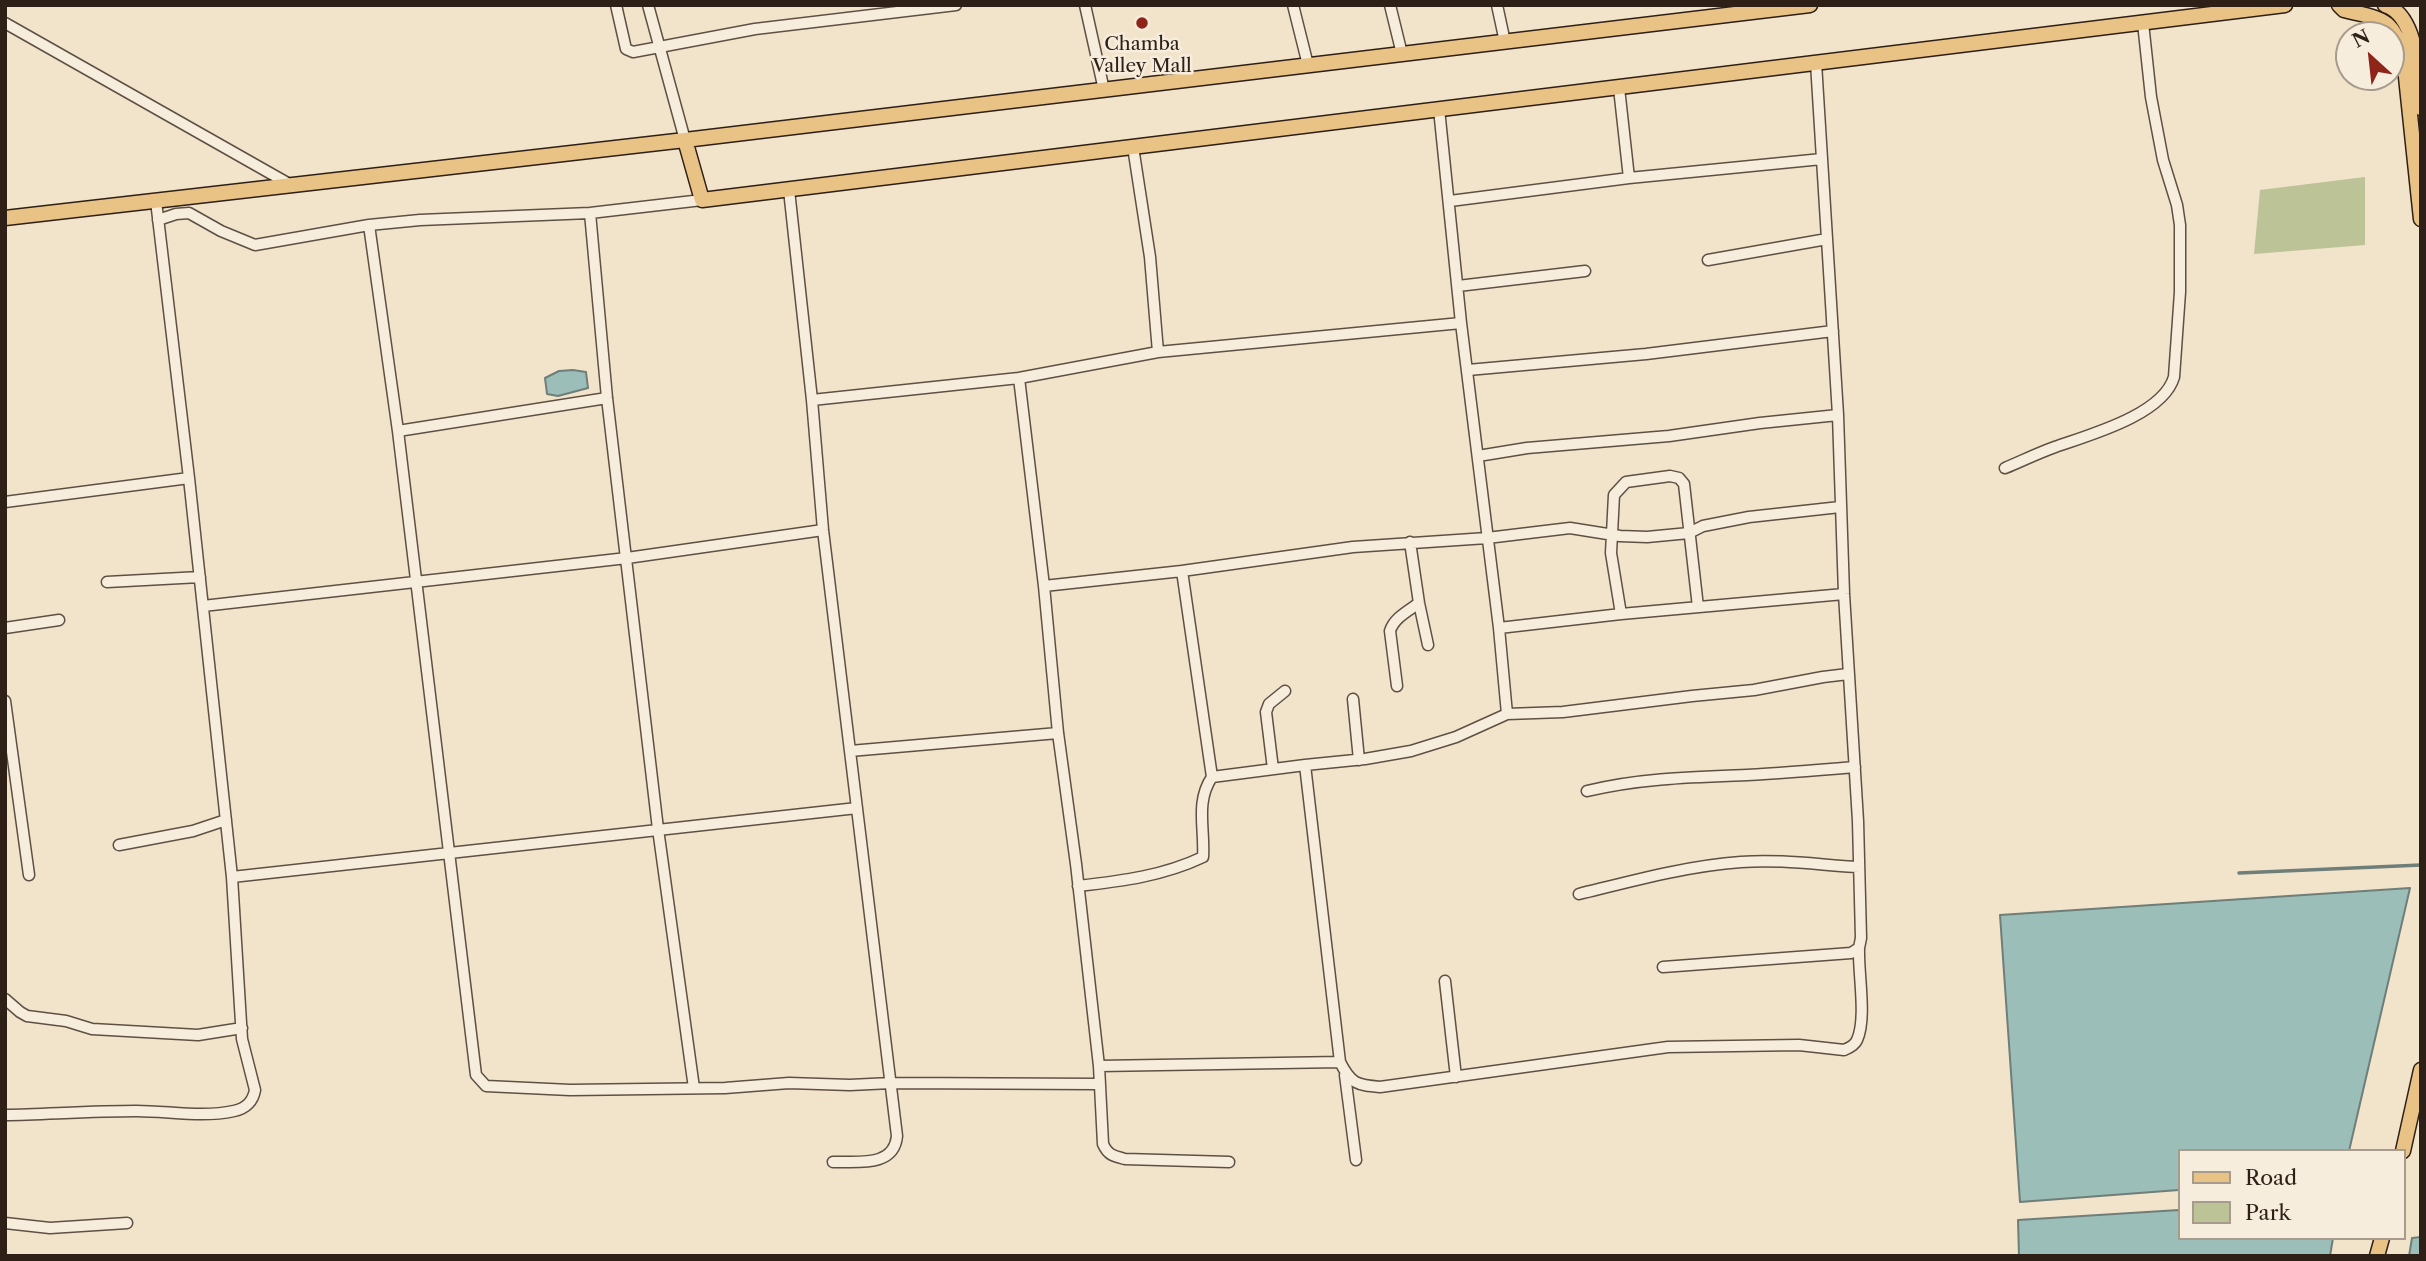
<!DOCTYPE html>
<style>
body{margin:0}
#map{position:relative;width:2426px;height:1261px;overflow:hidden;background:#f2e3cb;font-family:"Libre Caslon Text",serif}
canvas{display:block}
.frame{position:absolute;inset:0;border:7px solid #2e1f17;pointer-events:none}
.legend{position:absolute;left:2178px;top:1149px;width:228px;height:91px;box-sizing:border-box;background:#f7eddd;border:2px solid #a79b8e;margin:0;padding:9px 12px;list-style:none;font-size:21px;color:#2e1f17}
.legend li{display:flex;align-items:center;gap:14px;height:35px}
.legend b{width:35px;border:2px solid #a79b8e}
.north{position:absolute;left:2335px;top:21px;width:70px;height:70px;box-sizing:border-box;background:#f7eddd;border:2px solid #a79b8e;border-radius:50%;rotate:333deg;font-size:19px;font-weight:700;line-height:28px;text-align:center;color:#2e1f17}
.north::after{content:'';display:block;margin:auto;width:24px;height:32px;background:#8f2418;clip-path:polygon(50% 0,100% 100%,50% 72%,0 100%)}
</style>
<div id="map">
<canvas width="2426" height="1261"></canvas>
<div class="frame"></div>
<ul class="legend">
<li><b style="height:9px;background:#e9c286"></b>Road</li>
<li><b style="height:19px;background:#bbc397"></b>Park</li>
</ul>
<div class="north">N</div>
</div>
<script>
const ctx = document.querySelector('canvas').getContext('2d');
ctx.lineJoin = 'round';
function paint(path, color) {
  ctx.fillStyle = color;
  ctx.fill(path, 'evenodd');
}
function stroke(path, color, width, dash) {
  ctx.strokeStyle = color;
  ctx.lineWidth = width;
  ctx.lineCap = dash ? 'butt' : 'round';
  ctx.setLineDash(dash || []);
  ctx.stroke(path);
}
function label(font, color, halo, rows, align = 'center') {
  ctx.font = font + ' "Libre Caslon Text",serif';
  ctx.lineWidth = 5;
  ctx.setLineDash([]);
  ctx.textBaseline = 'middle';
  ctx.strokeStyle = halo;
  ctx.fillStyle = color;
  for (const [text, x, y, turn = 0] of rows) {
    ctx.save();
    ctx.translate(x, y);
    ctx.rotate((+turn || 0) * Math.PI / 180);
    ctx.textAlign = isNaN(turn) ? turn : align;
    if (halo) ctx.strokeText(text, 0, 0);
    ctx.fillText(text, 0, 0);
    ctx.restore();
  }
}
paint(new Path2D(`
 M 2365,177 L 2365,245 L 2254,254 L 2260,190 Z`), '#bbc397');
const water = new Path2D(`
 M 573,370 L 586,372 L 588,388 L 558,396 L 547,394 L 545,378 L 559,371 Z
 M 2410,888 L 2349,1151 L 2179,1151 L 2179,1190 L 2020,1202 L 2000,915 Z
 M 2179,1210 L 2179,1238 L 2333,1238 L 2330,1256 L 2019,1256 L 2018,1220 Z
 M 2421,1237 L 2421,1256 L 2409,1256 L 2412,1238 Z`);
paint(water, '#9bbeb8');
stroke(water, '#6f7e78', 2);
stroke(new Path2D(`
 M 2239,873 L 2421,865`), '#6f7e78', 3.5);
const minor = new Path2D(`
 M 616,5 L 626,49 L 633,52 L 755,29 L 956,5
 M 648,5 L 685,140
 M 1085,5 L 1104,90
 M 1293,5 L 1308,65
 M 1390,5 L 1402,54
 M 1497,5 L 1505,42
 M 5,23 L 291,185
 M 1619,88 L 1629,178
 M 1439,109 L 1461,323 L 1499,628 L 1507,714
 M 1133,147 L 1150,257 L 1158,352
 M 789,190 L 812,400 L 823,530 L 897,1136 C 894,1168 857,1161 833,1162
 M 1450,201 L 1629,178 L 1822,159
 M 590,213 L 607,398 L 658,829 L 694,1088
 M 158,220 L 176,214 L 189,213 L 221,231 L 255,245 L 369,225 L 420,220 L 590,213 L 702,200
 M 369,225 L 398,431 L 476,1075 L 486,1086 L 570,1090 L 725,1088 L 789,1083 L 850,1085 L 891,1083 L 1099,1084
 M 1708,260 L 1827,239
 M 1458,286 L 1585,271
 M 1468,370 L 1646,354 L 1833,331
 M 1019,378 L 1044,586 L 1058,733 L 1076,864 L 1099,1066 L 1103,1144 C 1108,1155 1113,1156 1125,1159 L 1229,1162
 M 812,400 L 1019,378 L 1158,352 L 1461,323
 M 398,431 L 607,398
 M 1478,456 L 1527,448 L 1669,436 L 1760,423 L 1838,415
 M 2005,468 C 2022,461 2038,453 2055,447 C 2089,435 2163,415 2174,377 L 2180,292 L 2180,225 L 2177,205 L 2163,160 L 2151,97 L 2143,23
 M 5,502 L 189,478
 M 1410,542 L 1419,603 L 1428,645
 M 107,582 L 200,577
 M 1044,586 L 1182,571 L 1353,547 L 1487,538 L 1570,528 L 1620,536 L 1647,537 L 1689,533 L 1703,526 L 1749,517 L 1840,507
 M 203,606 L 627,558 L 823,530
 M 1621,614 L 1611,553 L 1614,495 L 1626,482 L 1670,476 L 1679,478 L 1684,484 L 1698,607
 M 5,628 L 59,620
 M 1499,628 L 1621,614 L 1844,594
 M 1397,686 L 1390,631 C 1394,618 1408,611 1419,603
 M 1353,699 L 1359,760
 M 5,701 L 29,875
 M 850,751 L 1058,733
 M 1305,765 L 1365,759 L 1411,751 L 1456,737 L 1507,714 L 1563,712 L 1692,696 L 1754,690 L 1823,677 L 1848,674
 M 1273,769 L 1266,712 L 1269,704 L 1285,691
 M 1212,777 L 1305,765 L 1340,1062 C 1351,1084 1357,1085 1380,1087 L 1668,1047 L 1799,1045 L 1844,1050 C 1849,1048 1855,1045 1857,1040 C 1867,1018 1858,974 1859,948
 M 1587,791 C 1640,778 1694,777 1747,775 C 1783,773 1819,770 1855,767
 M 119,845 L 193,831 L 226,820
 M 232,877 L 857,808
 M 1078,886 C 1122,881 1163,876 1203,857 C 1205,829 1195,802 1212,777 L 1182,571
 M 1579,894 C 1632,881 1686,866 1741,862 C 1781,859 1820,865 1859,867
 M 1663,967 L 1851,953 L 1859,948 L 1861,938 L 1858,821 L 1844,594 L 1838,415 L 1816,63
 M 1445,981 L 1456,1077
 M 5,999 L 20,1012 L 27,1016 L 66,1021 L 92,1029 L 198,1035 L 242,1028
 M 1099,1066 L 1340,1062
 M 1345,1075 L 1356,1160
 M 5,1115 C 49,1114 93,1111 136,1111 C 169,1111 202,1118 234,1111 C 247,1108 253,1101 255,1090 L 242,1039 L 232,877 L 189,478 L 156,201
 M 5,1223 L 50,1228 L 127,1223`);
const major = new Path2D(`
 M 2339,5 L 2344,10 C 2381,19 2393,17 2404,58 L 2421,219
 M 2385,5 C 2419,16 2418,79 2421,108
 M 685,140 L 702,200 L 2285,5
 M 5,218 L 685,140 L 1810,5
 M 2403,1151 L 2421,1070
 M 2377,1256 L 2382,1238`);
stroke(minor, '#5f5044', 13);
stroke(major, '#2e1f17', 17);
stroke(minor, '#f7eddd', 10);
stroke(major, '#e9c286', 14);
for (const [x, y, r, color] of [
 [1142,23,7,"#8f2418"]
]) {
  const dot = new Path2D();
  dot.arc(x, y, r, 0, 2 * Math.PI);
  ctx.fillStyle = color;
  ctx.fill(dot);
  stroke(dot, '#f7eddd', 2.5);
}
label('19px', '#2e1f17', '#f7eddd', [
 ["Chamba",1142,45],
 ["Valley Mall",1142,67]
]);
</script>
